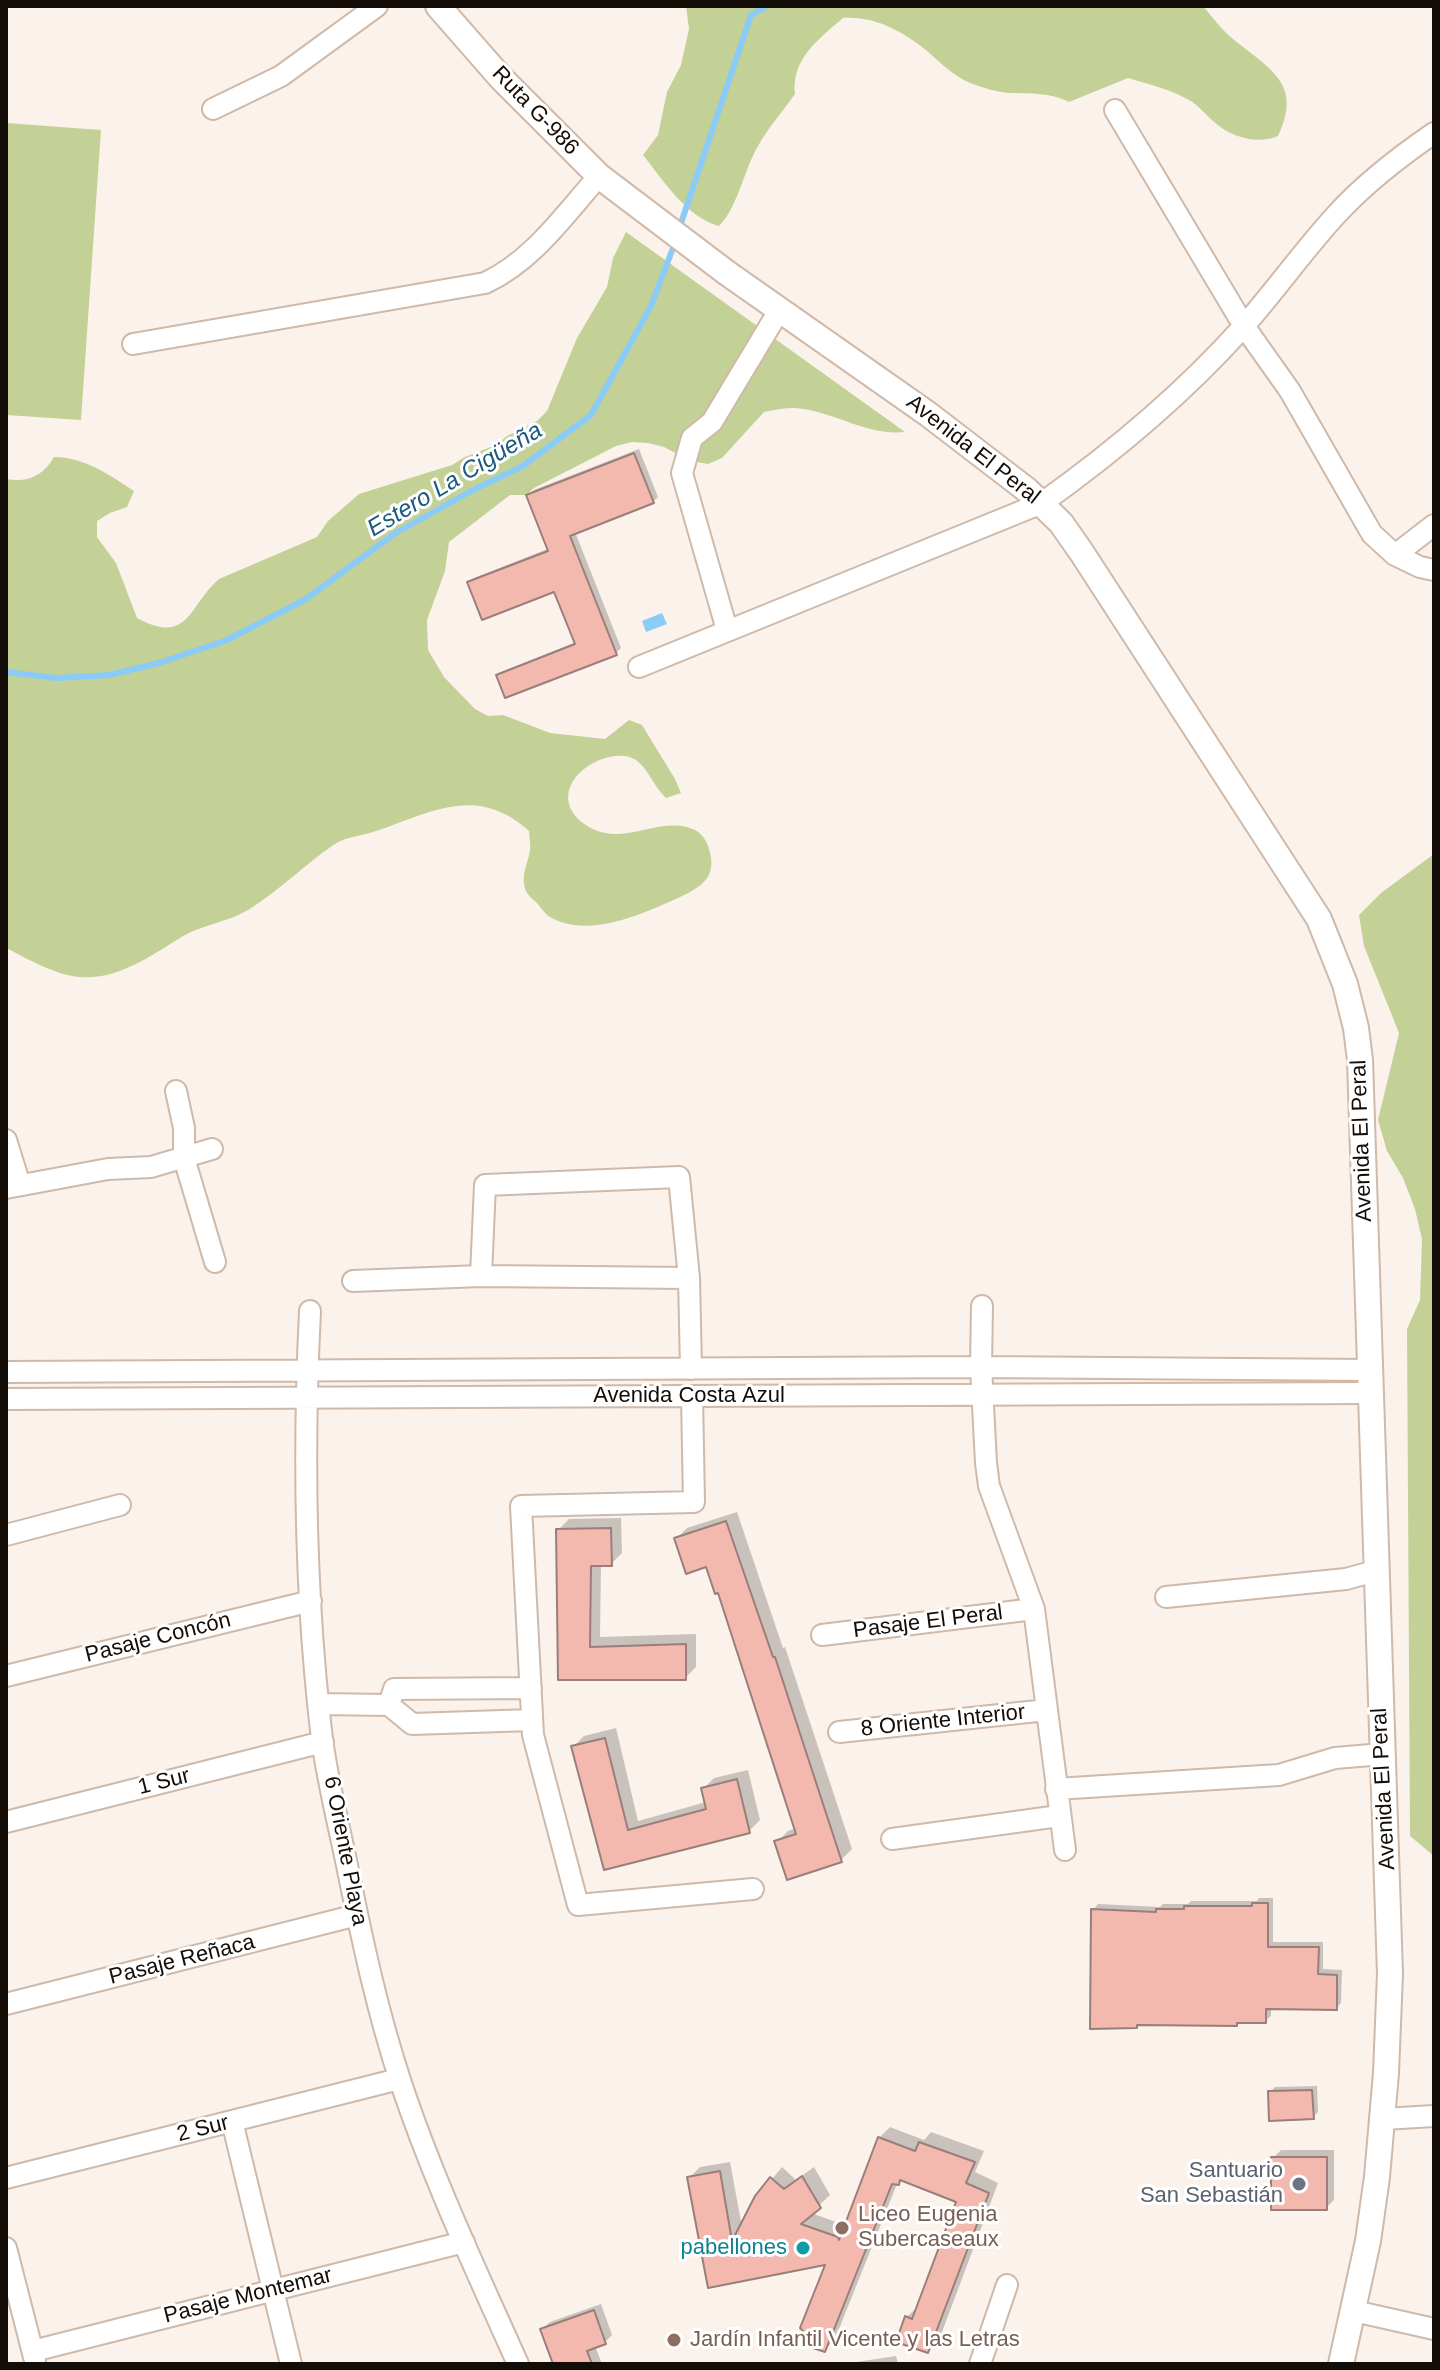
<!DOCTYPE html>
<meta charset="utf-8">
<style>
body{margin:0}
#map{position:relative;width:1440px;height:2370px;overflow:hidden;background:#fcf2ec;font-family:Arial,sans-serif}
canvas{display:block}
.frame{position:absolute;inset:0;border:8px solid #130c07;pointer-events:none}
</style>
<div id="map">
<canvas width="1440" height="2370"></canvas>
<div class="frame"></div>
</div>
<script>
const ctx = document.querySelector('canvas').getContext('2d');
ctx.lineJoin = 'round';
function paint(path, color) {
  ctx.fillStyle = color;
  ctx.fill(path, 'evenodd');
}
function stroke(path, color, width, dash) {
  ctx.strokeStyle = color;
  ctx.lineWidth = width;
  ctx.lineCap = dash ? 'butt' : 'round';
  ctx.setLineDash(dash || []);
  ctx.stroke(path);
}
function label(font, color, halo, rows, align = 'center') {
  ctx.font = font + ' Arial,sans-serif';
  ctx.lineWidth = 6;
  ctx.setLineDash([]);
  ctx.textBaseline = 'middle';
  ctx.strokeStyle = halo;
  ctx.fillStyle = color;
  for (const [text, x, y, turn = 0] of rows) {
    ctx.save();
    ctx.translate(x, y);
    ctx.rotate((+turn || 0) * Math.PI / 180);
    ctx.textAlign = isNaN(turn) ? turn : align;
    if (halo) ctx.strokeText(text, 0, 0);
    ctx.fillText(text, 0, 0);
    ctx.restore();
  }
}
paint(new Path2D(`
 M 686,6 L 1203,6 C 1213,18 1222,30 1233,39 C 1268,68 1304,83 1278,136 C 1257,145 1230,137 1213,121 C 1205,114 1198,105 1189,100 C 1170,89 1148,84 1128,78 L 1069,102 C 1049,92 1031,94 1009,93 C 997,92 984,88 973,84 C 951,76 936,57 918,44 C 896,28 871,16 843,18 C 819,39 791,59 795,94 C 783,111 768,128 758,146 C 744,170 737,209 719,226 C 686,217 664,181 643,155 L 658,135 L 667,92 L 681,65 L 689,29 Z
 M 6,123 L 101,130 L 81,420 L 6,415 Z
 M 626,232 L 905,432 C 866,436 834,411 795,408 C 784,408 774,410 764,412 L 722,458 L 708,464 L 691,461 L 664,447 L 648,443 L 632,442 L 616,446 L 534,488 L 526,495 L 510,495 L 449,542 L 445,571 L 427,620 L 428,650 L 444,677 L 475,709 L 488,716 L 503,715 L 550,733 L 605,739 L 629,720 L 642,725 L 675,779 L 681,793 L 666,798 C 654,787 649,770 636,760 C 614,745 561,771 569,804 C 573,819 590,830 605,833 C 633,839 667,816 695,830 C 703,834 707,842 709,849 C 718,878 701,887 678,898 C 642,914 589,939 550,917 C 546,915 541,908 538,904 C 534,900 528,896 526,891 C 520,876 528,864 530,850 C 531,844 529,837 529,831 C 477,784 432,812 376,831 C 362,836 348,836 335,844 C 305,864 279,891 248,910 C 228,922 205,924 185,935 C 153,954 120,980 80,977 C 55,975 28,959 6,948 L 6,479 C 27,483 43,476 54,457 C 84,457 110,475 134,491 L 127,507 L 110,513 L 97,521 L 97,537 L 116,563 L 137,618 C 189,646 188,606 219,579 L 317,537 L 328,521 L 359,494 L 452,465 L 465,457 L 496,445 L 507,436 L 537,421 L 547,411 L 577,338 L 607,287 L 613,258 Z
 M 1434,854 L 1434,1856 L 1410,1836 L 1407,1329 L 1420,1300 L 1422,1239 L 1415,1209 L 1403,1178 L 1387,1151 L 1378,1120 L 1399,1033 L 1364,946 L 1359,915 L 1381,893 Z`), '#c3d196');
paint(new Path2D(`
 M 662,613 L 667,624 L 646,632 L 642,621 Z`), '#8acbf8');
paint(new Path2D(`
 M 639,449 L 658,497 L 653,502 L 575,532 L 621,648 L 616,653 L 499,676 L 504,671 L 576,642 L 555,589 L 470,583 L 474,578 L 550,548 L 529,495 L 534,490 Z
 M 737,1512 L 783,1648 L 785,1647 L 852,1849 L 841,1860 L 788,1877 L 777,1842 L 788,1831 L 796,1828 L 708,1564 L 676,1539 L 687,1528 Z
 M 621,1518 L 622,1553 L 611,1564 L 601,1564 L 600,1637 L 696,1634 L 696,1667 L 685,1678 L 560,1678 L 558,1530 L 569,1519 Z
 M 616,1728 L 638,1821 L 706,1802 L 703,1789 L 714,1778 L 748,1770 L 760,1820 L 749,1831 L 605,1867 L 573,1747 L 584,1736 Z
 M 1259,1898 L 1273,1898 L 1273,1942 L 1323,1942 L 1323,1969 L 1342,1970 L 1341,2003 L 1336,2008 L 1271,2007 L 1271,2016 L 1265,2021 L 1239,2021 L 1236,2024 L 1139,2023 L 1136,2026 L 1093,1910 L 1098,1904 L 1160,1907 L 1163,1904 L 1188,1904 L 1191,1901 L 1257,1901 Z
 M 1317,2086 L 1318,2112 L 1313,2117 L 1270,2092 L 1275,2087 Z
 M 890,2127 L 924,2140 L 931,2132 L 984,2151 L 975,2172 L 998,2183 L 939,2340 L 928,2351 L 907,2317 L 917,2307 L 959,2200 L 903,2178 L 897,2184 L 835,2339 L 824,2350 L 828,2263 L 710,2286 L 689,2178 L 700,2167 L 730,2162 L 742,2227 L 757,2197 L 782,2167 L 796,2180 L 814,2167 L 830,2195 L 811,2213 L 847,2226 L 879,2138 Z
 M 1281,2150 L 1334,2150 L 1334,2200 L 1326,2208 L 1273,2158 Z
 M 601,2304 L 612,2335 L 605,2342 L 595,2346 L 602,2364 L 555,2364 L 542,2329 L 550,2322 Z
 M 896,2356 L 898,2364 L 843,2364 Z`), '#0003');
stroke(new Path2D(`
 M 679,229 L 751,15 L 767,6
 M 6,672 L 56,678 L 109,675 L 159,663 L 227,640 L 306,599 L 394,534 L 473,490 L 523,466 L 591,415 L 651,306 L 676,240`), '#8acbf8', 6);
const building = new Path2D(`
 M 634,453 L 654,503 L 570,536 L 617,655 L 505,698 L 496,675 L 575,644 L 554,592 L 482,620 L 467,582 L 548,551 L 526,495 Z
 M 726,1521 L 773,1657 L 775,1657 L 842,1862 L 787,1880 L 774,1841 L 796,1834 L 718,1593 L 715,1594 L 706,1567 L 686,1574 L 674,1538 Z
 M 611,1528 L 612,1566 L 591,1566 L 590,1647 L 686,1644 L 686,1680 L 558,1680 L 556,1529 Z
 M 605,1738 L 628,1830 L 706,1809 L 701,1788 L 737,1779 L 750,1833 L 604,1870 L 571,1746 Z
 M 1252,1903 L 1268,1903 L 1268,1947 L 1319,1947 L 1318,1974 L 1337,1975 L 1337,2010 L 1266,2009 L 1266,2023 L 1237,2023 L 1237,2026 L 1137,2025 L 1137,2028 L 1090,2029 L 1091,1909 L 1156,1912 L 1156,1909 L 1184,1909 L 1184,1906 L 1252,1906 Z
 M 1312,2090 L 1314,2119 L 1269,2121 L 1268,2091 Z
 M 878,2137 L 915,2151 L 919,2142 L 975,2162 L 966,2183 L 989,2193 L 928,2353 L 896,2342 L 905,2316 L 912,2319 L 956,2202 L 900,2180 L 899,2185 L 892,2184 L 825,2352 L 798,2343 L 803,2331 L 800,2328 L 825,2265 L 708,2288 L 687,2177 L 720,2171 L 732,2241 L 755,2196 L 770,2177 L 784,2189 L 802,2176 L 821,2208 L 801,2224 L 838,2237 L 839,2240 Z
 M 1271,2157 L 1327,2157 L 1327,2210 L 1271,2210 Z
 M 594,2310 L 606,2344 L 587,2351 L 592,2364 L 553,2364 L 540,2329 Z`);
paint(building, '#f3b9ae');
stroke(building, '#997e7a', 2);
const minor = new Path2D(`
 M 213,109 L 281,76 L 377,6
 M 1115,110 L 1244,326 L 1290,391 L 1372,534 L 1395,555 L 1420,567 L 1434,570
 M 133,344 L 485,283 C 533,261 565,214 599,176
 M 1395,555 L 1434,525
 M 727,630 L 682,473 L 692,438 L 712,422 L 780,309
 M 639,667 L 1042,503 C 1115,451 1183,394 1243,327 C 1275,291 1303,251 1336,215 C 1365,183 1399,157 1434,133
 M 176,1091 L 184,1128 L 184,1158 L 215,1262
 M 6,1140 L 20,1185
 M 6,1188 L 108,1169 L 151,1167 L 212,1149
 M 481,1276 L 485,1185 L 679,1177 L 689,1278 L 691,1369
 M 353,1281 L 481,1276 L 689,1278
 M 982,1306 L 981,1367 L 986,1463 L 989,1486 L 1034,1609 L 1065,1850
 M 310,1311 C 303,1453 305,1598 322,1739 C 328,1784 340,1830 349,1875 C 363,1944 378,2013 400,2080 C 432,2177 476,2270 518,2364
 M 6,1372 L 981,1367 L 1371,1370
 M 692,1396 L 694,1502 L 521,1506 L 533,1735 L 578,1905 L 753,1889
 M 6,1399 L 1371,1393
 M 6,1535 L 120,1505
 M 1166,1597 L 1346,1579 L 1375,1571
 M 822,1635 L 1034,1609
 M 6,1676 L 311,1601
 M 531,1688 L 394,1689 L 389,1705 L 412,1724 L 532,1720
 M 319,1704 L 389,1705
 M 839,1732 L 1047,1710
 M 1056,1789 L 1279,1775 L 1335,1758 L 1383,1754
 M 6,1822 L 323,1742
 M 892,1839 L 1059,1816
 M 6,2004 L 357,1915
 M 1383,2119 L 1434,2116
 M 232,2121 L 291,2364
 M 6,2178 L 399,2079
 M 6,2248 L 35,2361
 M 1354,2311 L 1434,2329
 M 33,2351 L 464,2242
 M 980,2364 L 1007,2285`);
const major = new Path2D(`
 M 438,6 L 501,78 L 599,176 L 727,273 L 928,414 L 1027,490 L 1061,523 L 1082,553 L 1319,919 L 1345,984 L 1356,1028 L 1360,1060 L 1390,1974 L 1386,2073 L 1377,2177 L 1368,2241 L 1341,2364`);
stroke(minor, '#cfb9a9', 24);
stroke(major, '#cfb9a9', 28);
stroke(minor, '#fff', 20);
stroke(major, '#fff', 24);
for (const [x, y, r, color] of [
 [1299,2184,8,"#6b7280"],
 [842,2228,8,"#8d6e63"],
 [803,2248,8,"#0f9aa8"],
 [674,2340,8,"#8d6e63"]
]) {
  const dot = new Path2D();
  dot.arc(x, y, r, 0, 2 * Math.PI);
  ctx.fillStyle = color;
  ctx.fill(dot);
  stroke(dot, '#fff', 3);
}
label('22px', '#130c07', '#fff', [
 ["Ruta G-986",535,111,46],
 ["Avenida El Peral",973,450,38],
 ["Avenida El Peral",1362,1141,-92],
 ["Avenida Costa Azul",689,1396],
 ["Pasaje El Peral",928,1622,-7],
 ["Pasaje Concón",158,1638,-14],
 ["8 Oriente Interior",943,1721,-6],
 ["1 Sur",164,1782,-14],
 ["Avenida El Peral",1384,1789,-93],
 ["6 Oriente Playa",345,1851,79],
 ["Pasaje Reñaca",182,1960,-14],
 ["2 Sur",203,2129,-14],
 ["Pasaje Montemar",248,2296,-14]
]);
label('22px', '#5b616d', '#fff', [
 ["Santuario",1283,2171],
 ["San Sebastián",1283,2196]
], 'right');
label('22px', '#785e54', '#fff', [
 ["Liceo Eugenia",858,2215],
 ["Subercaseaux",858,2240],
 ["Jardín Infantil Vicente y las Letras",690,2340]
], 'left');
label('22px', '#0d838f', '#fff', [
 ["pabellones",787,2248]
], 'right');
label('italic 24px', '#1b597e', '#fff', [
 ["Estero La Cigüeña",455,480,-31]
]);
</script>
